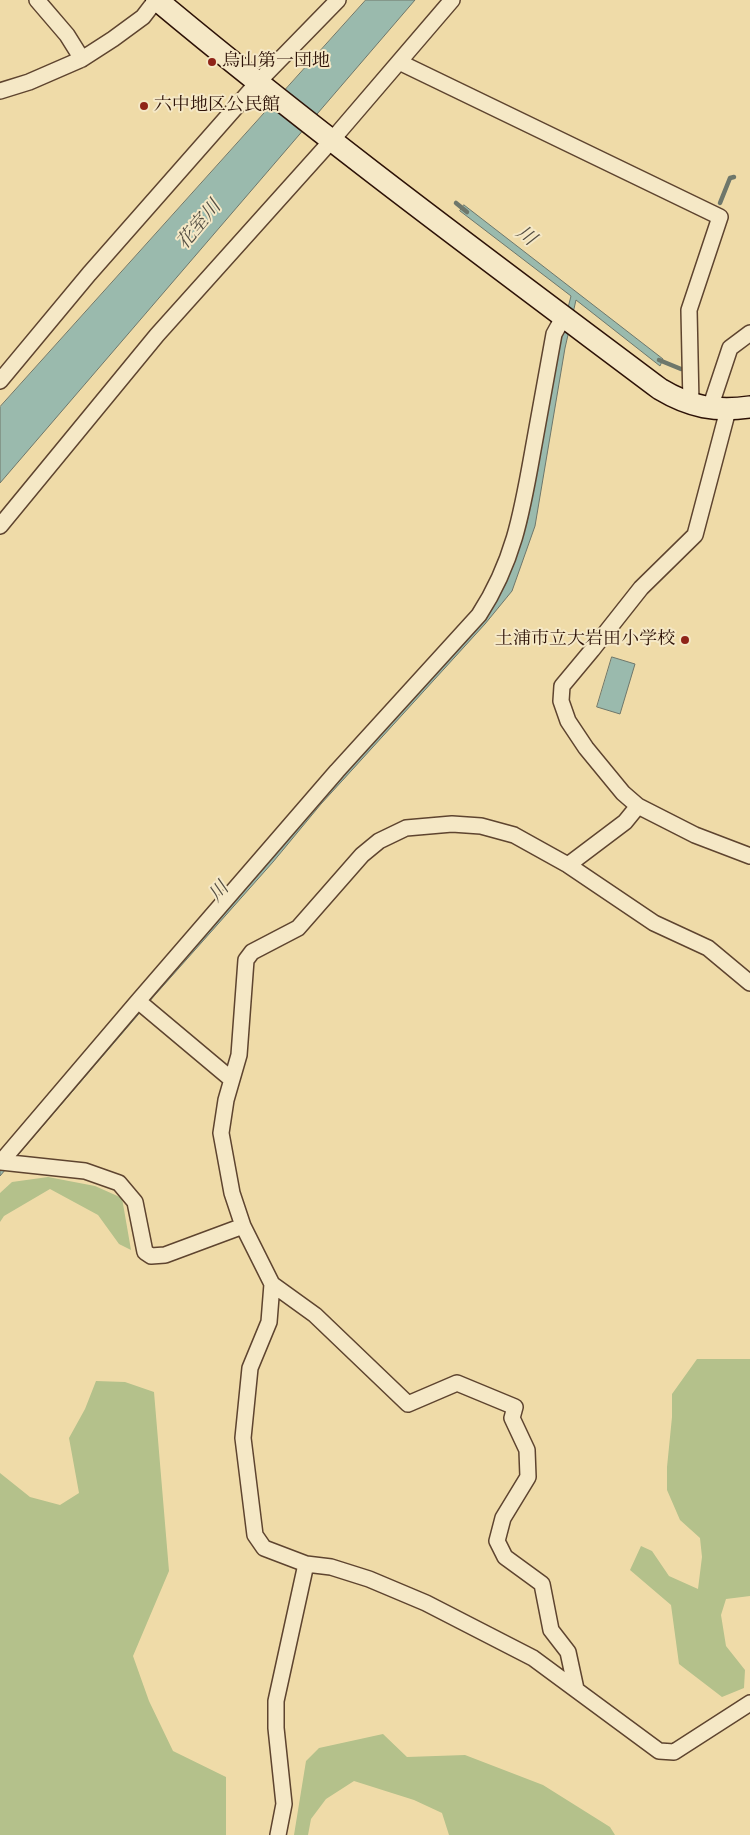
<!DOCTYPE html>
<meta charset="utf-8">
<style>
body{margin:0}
canvas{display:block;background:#efdba8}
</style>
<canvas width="750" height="1835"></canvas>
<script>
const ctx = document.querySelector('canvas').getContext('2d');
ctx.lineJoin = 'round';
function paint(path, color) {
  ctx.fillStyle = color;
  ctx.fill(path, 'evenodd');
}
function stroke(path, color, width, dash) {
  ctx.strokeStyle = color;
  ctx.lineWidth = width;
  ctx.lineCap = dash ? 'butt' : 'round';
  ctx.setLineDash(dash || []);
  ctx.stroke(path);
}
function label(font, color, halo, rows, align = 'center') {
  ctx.font = font + ' "IM FELL English","Noto Serif JP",serif';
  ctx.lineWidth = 4;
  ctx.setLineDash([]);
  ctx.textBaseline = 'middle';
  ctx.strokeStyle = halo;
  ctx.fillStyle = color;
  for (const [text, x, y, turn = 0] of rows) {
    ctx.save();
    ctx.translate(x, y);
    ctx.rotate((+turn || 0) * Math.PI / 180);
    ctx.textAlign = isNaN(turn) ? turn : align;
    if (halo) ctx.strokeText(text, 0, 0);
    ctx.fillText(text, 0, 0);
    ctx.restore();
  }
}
paint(new Path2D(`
 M 48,1177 L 95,1186 L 122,1198 L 131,1250 L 119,1244 L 98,1215 L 50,1189 L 4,1216 L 0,1222 L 0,1193 L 12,1182 Z
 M 697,1359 L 750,1359 L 750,1596 L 726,1599 L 721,1615 L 726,1646 L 745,1670 L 744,1688 L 722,1697 L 679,1664 L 671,1605 L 630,1570 L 641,1546 L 652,1551 L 669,1576 L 698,1589 L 702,1557 L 700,1538 L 680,1520 L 667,1490 L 667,1467 L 672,1417 L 672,1394 Z
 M 96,1381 L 125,1382 L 154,1392 L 169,1571 L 133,1656 L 149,1701 L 173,1751 L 226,1777 L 226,1835 L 0,1835 L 0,1473 L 30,1497 L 60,1505 L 79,1493 L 69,1438 L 85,1409 Z
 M 383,1734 L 407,1757 L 465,1755 L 543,1785 L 610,1827 L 615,1835 L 449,1835 L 442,1813 L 414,1800 L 354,1781 L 326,1799 L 311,1819 L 308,1835 L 294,1835 L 306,1761 L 319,1748 Z`), '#b4c18b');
const water = new Path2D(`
 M 366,0 L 415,0 L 0,483 L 0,407 Z
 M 464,205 L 663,359 L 660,366 L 576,300 L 565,348 L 535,526 L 512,591 L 485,624 L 321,804 L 273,862 L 155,995 L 0,1176 L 0,1167 L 488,608 L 505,585 L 527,522 L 558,347 L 571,296 L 460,211 Z
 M 612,657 L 635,664 L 620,714 L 597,707 Z`);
paint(water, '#9abaad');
stroke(water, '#6e776b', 1);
stroke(new Path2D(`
 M 456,203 L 467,212
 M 720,203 L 730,178 L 734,177
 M 659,360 L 681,369`), '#6e776b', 4.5);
const street = new Path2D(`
 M 37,0 L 67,35 L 82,59
 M 399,62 L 720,217 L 689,310 L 691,404
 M 0,91 L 29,82 L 82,59 L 113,39 L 143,17 L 156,0
 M 0,381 L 89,274 L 258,82 L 338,0
 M 710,408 L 730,348 L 750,333
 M 728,410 L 695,535 L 641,588 L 592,650 L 562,686 L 561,701 L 568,721 L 586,748 L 623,793 L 638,806 L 695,835 L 750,856
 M 0,526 L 157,335 L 332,140 L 452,0
 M 568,865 L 625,822 L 638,806
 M 138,1001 L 231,1079
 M 1,1162 L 138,1001 L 337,771 L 479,615 C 514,561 522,512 533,450 C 540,411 547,372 554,334 L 564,316
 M 1,1162 L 85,1171 L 119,1183 L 135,1202 L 145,1252 L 151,1256 L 165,1255 L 243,1226
 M 272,1284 L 269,1322 L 250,1368 L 243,1438 L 255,1535 L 264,1548 L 306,1564 L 331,1567 L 369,1579 L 426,1603 L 533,1658 L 659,1751 L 674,1752 L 750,1703
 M 576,1689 L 568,1652 L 551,1630 L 542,1584 L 505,1557 L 497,1541 L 503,1518 L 528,1477 L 527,1450 L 512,1418 L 515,1407 L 457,1383 L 408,1404 L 315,1315 L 272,1284 L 243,1226 L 232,1193 L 221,1133 L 226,1100 L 239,1055 L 246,960 L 252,952 L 298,928 L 362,855 L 379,841 L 406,828 L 452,824 L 481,826 L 514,835 L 568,865 L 654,923 L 708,948 L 750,983
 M 278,1835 L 284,1804 L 276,1728 L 276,1701 L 306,1564`);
const secondary = new Path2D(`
 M 157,0 C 320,136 491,262 660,389 C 690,407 716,412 750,407`);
stroke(street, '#5e442f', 18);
stroke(secondary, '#2d1207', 24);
stroke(street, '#f5e8c6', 15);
stroke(secondary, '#f5e8c6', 21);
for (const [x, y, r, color] of [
 [212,62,5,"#8f2418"],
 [144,106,5,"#8f2418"],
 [685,640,5,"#8f2418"]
]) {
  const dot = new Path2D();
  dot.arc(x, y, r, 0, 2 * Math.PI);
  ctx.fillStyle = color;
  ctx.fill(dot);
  stroke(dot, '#f5e8c6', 2);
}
label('18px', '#2d1207', '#f5e8c6', [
 ["烏山第一団地",222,62],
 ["六中地区公民館",154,106],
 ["土浦市立大岩田小学校",675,640,"right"]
], 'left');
label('italic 19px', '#534d41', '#f5e8c6', [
 ["花室川",200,226,-50],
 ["川",525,237,38],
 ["川",220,893,-49]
]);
</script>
